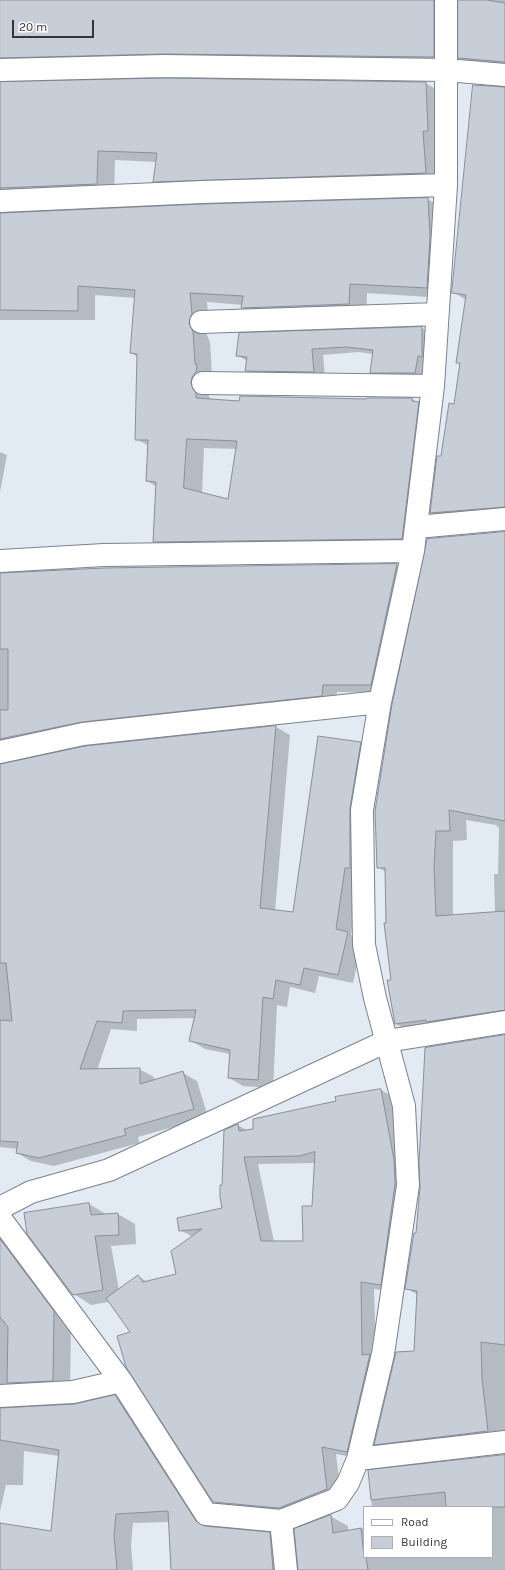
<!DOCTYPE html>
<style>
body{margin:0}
#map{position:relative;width:505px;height:1570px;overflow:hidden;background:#e2eaf4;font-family:Karla,sans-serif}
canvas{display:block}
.legend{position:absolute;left:363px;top:1506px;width:130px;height:52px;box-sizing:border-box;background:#fff;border:1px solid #adaeb0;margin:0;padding:5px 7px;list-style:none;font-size:12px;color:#323539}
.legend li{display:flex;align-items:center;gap:8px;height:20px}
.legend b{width:20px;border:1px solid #adaeb0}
.scale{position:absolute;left:12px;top:20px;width:82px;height:18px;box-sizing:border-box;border:2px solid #323539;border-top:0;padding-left:5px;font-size:12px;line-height:14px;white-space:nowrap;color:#323539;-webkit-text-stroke:3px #fff;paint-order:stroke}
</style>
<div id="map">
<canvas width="505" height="1570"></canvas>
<ul class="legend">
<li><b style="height:5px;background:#fff"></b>Road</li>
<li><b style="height:11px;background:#c7ced8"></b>Building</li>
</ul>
<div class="scale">20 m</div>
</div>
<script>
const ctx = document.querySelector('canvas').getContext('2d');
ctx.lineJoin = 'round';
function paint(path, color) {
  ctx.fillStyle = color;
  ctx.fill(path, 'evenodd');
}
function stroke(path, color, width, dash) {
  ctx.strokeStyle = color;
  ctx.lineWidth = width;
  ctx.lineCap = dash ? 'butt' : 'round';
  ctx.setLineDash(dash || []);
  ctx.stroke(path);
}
paint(new Path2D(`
 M 0,0 L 456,0 L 451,67 L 5,80 L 5,83 L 425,83 L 443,93 L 443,183 L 171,191 L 154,181 L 157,162 L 115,160 L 114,194 L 5,212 L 5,214 L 427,199 L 445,209 L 444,298 L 367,293 L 366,314 L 260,318 L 242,308 L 243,305 L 207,302 L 209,325 L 206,333 L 210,342 L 212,375 L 208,394 L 211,400 L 240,402 L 412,399 L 435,413 L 419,548 L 171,551 L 154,541 L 157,487 L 147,481 L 149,446 L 136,439 L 138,357 L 131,353 L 136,298 L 95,295 L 95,320 L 0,320 ZM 204,448 L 237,449 L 229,500 L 202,493 Z
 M 459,0 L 505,0 L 505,70 L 477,68 L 460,58 Z
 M 505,87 L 505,518 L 448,523 L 431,513 L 455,405 L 461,365 L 457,362 L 466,300 L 453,292 Z
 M 422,328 L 432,334 L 426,379 L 382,378 L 371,372 L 373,354 L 358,352 L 323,355 L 325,378 L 256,377 L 246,371 L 247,361 L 237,355 Z
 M 0,452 L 7,455 L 0,492 Z
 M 505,533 L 505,1022 L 413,1034 L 396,1024 L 387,924 L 386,872 L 378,867 ZM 466,820 L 496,825 L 499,828 L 498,874 L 494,874 L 495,913 L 453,916 L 453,841 L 467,840 Z
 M 397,565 L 411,573 L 385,693 L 337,692 L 336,704 L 2,757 L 2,764 L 85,747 L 276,727 L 290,735 L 275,911 L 294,913 L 360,743 L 375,751 L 351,935 L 362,941 L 353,983 L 319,976 L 315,993 L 290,987 L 287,1007 L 277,1005 L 273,1088 L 243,1086 L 229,1078 L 230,1054 L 205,1049 L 190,1040 L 195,1018 L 137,1019 L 137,1031 L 111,1029 L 97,1070 L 139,1069 L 154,1077 L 154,1081 L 183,1073 L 197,1081 L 208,1117 L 138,1137 L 139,1143 L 54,1166 L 31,1161 L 17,1153 L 18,1149 L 0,1147 L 0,574 L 104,568 Z
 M 505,1036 L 505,1441 L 393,1454 L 375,1444 L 415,1352 L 418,1295 L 406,1288 L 417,1234 Z
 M 381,1090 L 395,1098 L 408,1169 L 395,1292 L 374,1289 L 376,1359 L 361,1459 L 336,1454 L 341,1497 L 294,1516 L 228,1510 L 214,1501 L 132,1333 L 109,1302 L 91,1305 L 74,1294 L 89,1204 L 106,1214 L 118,1214 L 135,1224 L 136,1244 L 111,1246 L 119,1290 L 138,1276 L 147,1282 L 178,1275 L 193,1237 L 180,1230 L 223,1209 L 223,1186 L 238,1125 L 248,1131 L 337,1102 ZM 316,1163 L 313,1207 L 304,1242 L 274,1242 L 258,1164 Z
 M 0,1237 L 13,1244 L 71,1322 L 70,1390 L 5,1407 L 5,1409 L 74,1405 L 115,1396 L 133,1406 L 211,1527 L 269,1533 L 287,1544 L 289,1570 L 172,1570 L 169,1522 L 133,1523 L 131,1545 L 133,1570 L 0,1570 L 0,1524 L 52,1533 L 59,1456 L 24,1451 L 23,1485 L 6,1485 L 0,1511 Z
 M 505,1456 L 505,1570 L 298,1570 L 330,1516 L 348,1526 L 348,1531 L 364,1528 L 364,1557 L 492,1557 L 492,1507 L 372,1507 L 369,1471 Z`), '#0003');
const building = new Path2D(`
 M 0,0 L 434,0 L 434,57 L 164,54 L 0,58 Z
 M 458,0 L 487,0 L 505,3 L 505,62 L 458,58 Z
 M 164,78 L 426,82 L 428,131 L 423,131 L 426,173 L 153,182 L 157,153 L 98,151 L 97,184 L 0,188 L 0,82 Z
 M 473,85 L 505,87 L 505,507 L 430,513 L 437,456 L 441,456 L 449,403 L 454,404 L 460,363 L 456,363 L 466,295 L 452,293 Z
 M 428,198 L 430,236 L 427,288 L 350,284 L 349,304 L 241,308 L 243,296 L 190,293 L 192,314 L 189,323 L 193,331 L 195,364 L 197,364 L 196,372 L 192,377 L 191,383 L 196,393 L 196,398 L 239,401 L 240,396 L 366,399 L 367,398 L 412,398 L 412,401 L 419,402 L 402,539 L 153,542 L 156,482 L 146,481 L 148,440 L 135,440 L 137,354 L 130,353 L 135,290 L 78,286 L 78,311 L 0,310 L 0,213 L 202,204 ZM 187,439 L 237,441 L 228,499 L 184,488 Z
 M 422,327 L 422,357 L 418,356 L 415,373 L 370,373 L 373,350 L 346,347 L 312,349 L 314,372 L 245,371 L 247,357 L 236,356 L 239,333 Z
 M 505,532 L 505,821 L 449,810 L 450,831 L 436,831 L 434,867 L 436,916 L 505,911 L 505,1010 L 426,1022 L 426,1020 L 395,1024 L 387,980 L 391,980 L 384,923 L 386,923 L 385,868 L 377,868 L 375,811 L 392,704 L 427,539 Z
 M 397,564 L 371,685 L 323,685 L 322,696 L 82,722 L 0,739 L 0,710 L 8,710 L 8,649 L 0,649 L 0,573 L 104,568 Z
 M 276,726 L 260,908 L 293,912 L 318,736 L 361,742 L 350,808 L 350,868 L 345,868 L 336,929 L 348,932 L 338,975 L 304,968 L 300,985 L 276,980 L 273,999 L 263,997 L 258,1080 L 228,1078 L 230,1050 L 189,1041 L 196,1010 L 123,1011 L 122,1023 L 97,1021 L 80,1069 L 140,1068 L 140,1084 L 183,1071 L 194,1109 L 124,1129 L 126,1135 L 39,1158 L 16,1153 L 18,1142 L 0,1141 L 0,1020 L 12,1021 L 6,963 L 0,963 L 0,764 L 85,746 Z
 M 505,1035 L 505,1345 L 481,1342 L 482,1379 L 488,1431 L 374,1445 L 396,1352 L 414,1351 L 417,1291 L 405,1289 L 414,1233 L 416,1233 L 420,1187 L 419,1163 L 425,1048 Z
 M 381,1089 L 394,1160 L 395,1184 L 381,1285 L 361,1282 L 362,1355 L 370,1354 L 347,1452 L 322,1447 L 327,1489 L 279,1508 L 213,1502 L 126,1367 L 117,1336 L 130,1332 L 106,1298 L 138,1275 L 143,1282 L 176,1274 L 171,1251 L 202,1229 L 179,1231 L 177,1218 L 222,1208 L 220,1197 L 220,1185 L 222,1185 L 224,1130 L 238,1124 L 239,1131 L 253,1129 L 253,1119 L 336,1101 L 335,1097 ZM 315,1152 L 312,1206 L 302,1206 L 303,1241 L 261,1241 L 244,1157 L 299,1156 Z
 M 89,1203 L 91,1215 L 118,1213 L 119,1235 L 95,1236 L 103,1290 L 73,1295 L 27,1234 L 24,1213 Z
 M 0,1239 L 54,1311 L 53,1381 L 7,1383 L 8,1327 L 0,1317 Z
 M 115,1395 L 196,1521 L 205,1526 L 270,1532 L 273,1570 L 171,1570 L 168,1511 L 116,1514 L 114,1535 L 117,1570 L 0,1570 L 0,1523 L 51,1531 L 59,1450 L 0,1440 L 0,1408 L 74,1404 Z
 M 505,1455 L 505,1507 L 446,1507 L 445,1492 L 371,1500 L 368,1470 Z
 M 331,1515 L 333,1533 L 361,1528 L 364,1557 L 366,1557 L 368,1570 L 298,1570 L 294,1529 Z`);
paint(building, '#c7ced8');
stroke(building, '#888f98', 1);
const street = new Path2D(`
 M 0,70 L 164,66 L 447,70 L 505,75
 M 0,201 L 202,192 L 446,185
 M 201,322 L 437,314
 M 203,383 L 433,386
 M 417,527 L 505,519
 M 0,561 L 104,555 L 413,551
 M 0,752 L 83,734 L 380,702
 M 0,1208 L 31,1192 L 109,1170 L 387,1041 L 505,1022
 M 0,1218 L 121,1381 L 206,1514 L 281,1521 L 337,1499 L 348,1483 L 358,1459 L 383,1354 L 408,1185 L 404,1106 L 375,998 L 364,945 L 362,810 L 380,702 L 413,551 L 433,386 L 446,185 L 446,0
 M 0,1396 L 73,1392 L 121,1381
 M 358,1459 L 505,1442
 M 281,1521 L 286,1570`);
stroke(street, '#7c838c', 24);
stroke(street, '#fff', 22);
</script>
